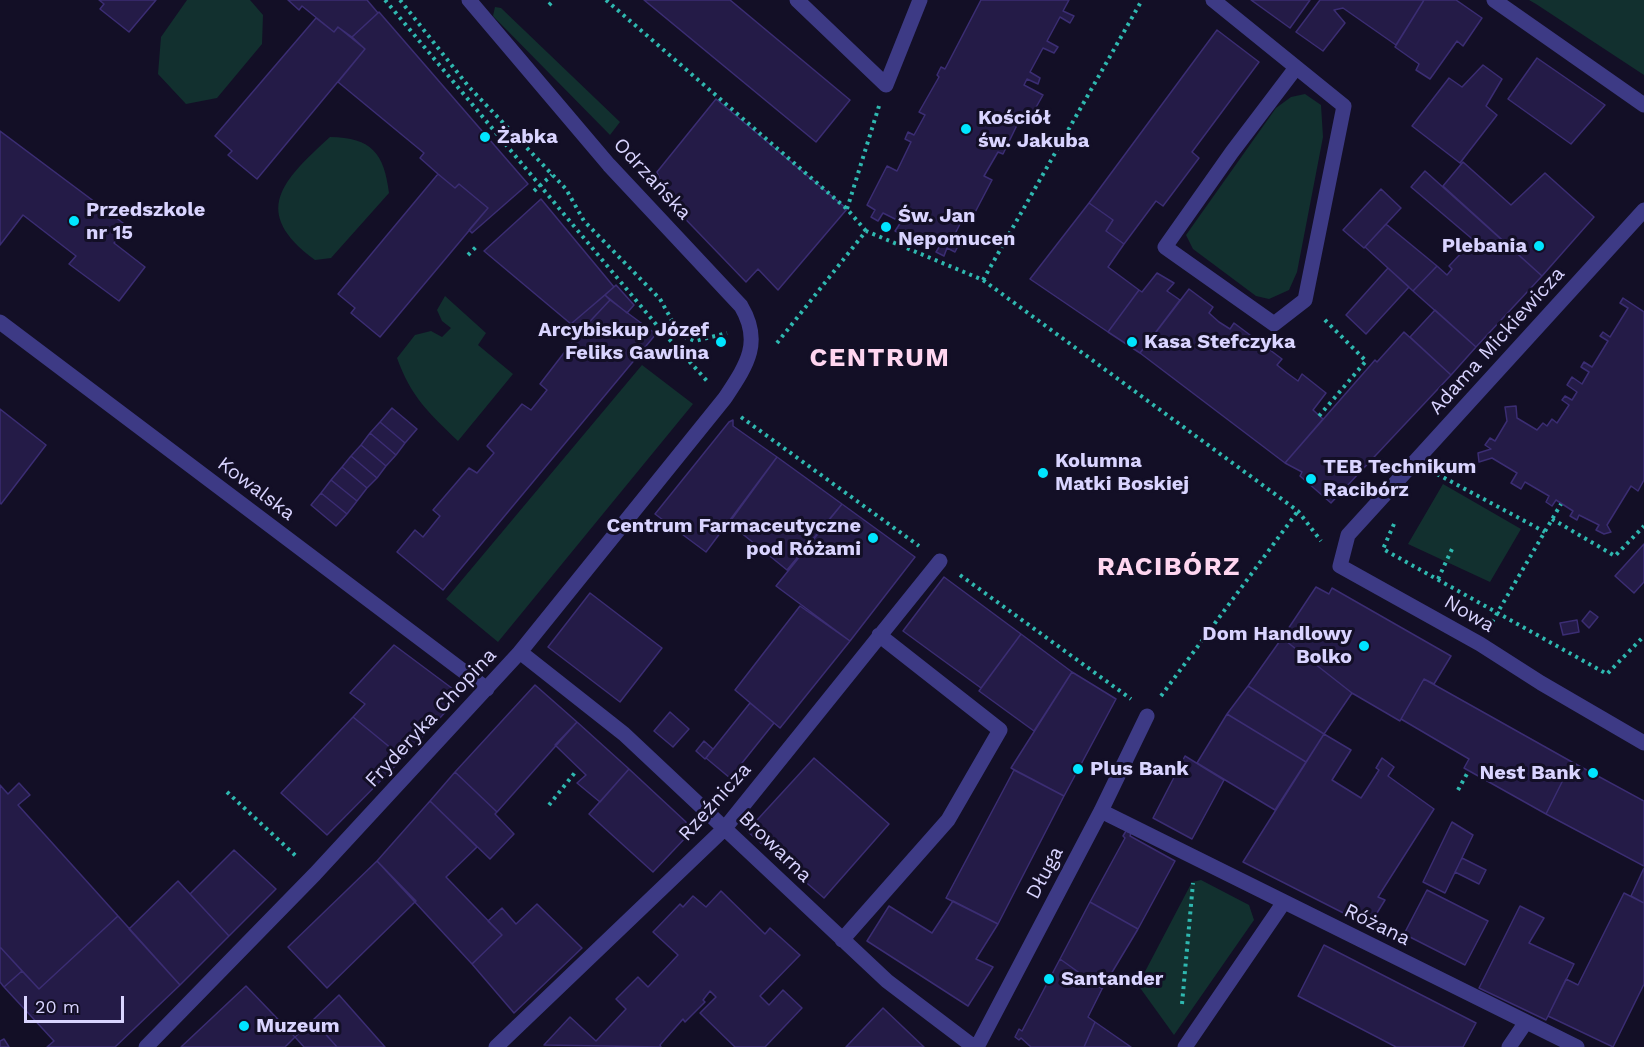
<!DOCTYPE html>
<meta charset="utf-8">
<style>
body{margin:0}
#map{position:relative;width:1644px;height:1047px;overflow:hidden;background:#130f26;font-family:"Work Sans",sans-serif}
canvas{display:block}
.scale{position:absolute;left:24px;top:996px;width:100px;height:27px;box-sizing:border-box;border:3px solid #d9d4ff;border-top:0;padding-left:8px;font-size:18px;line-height:21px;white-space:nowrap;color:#d9d4ff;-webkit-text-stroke:4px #130f26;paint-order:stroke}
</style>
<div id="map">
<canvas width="1644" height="1047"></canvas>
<div class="scale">20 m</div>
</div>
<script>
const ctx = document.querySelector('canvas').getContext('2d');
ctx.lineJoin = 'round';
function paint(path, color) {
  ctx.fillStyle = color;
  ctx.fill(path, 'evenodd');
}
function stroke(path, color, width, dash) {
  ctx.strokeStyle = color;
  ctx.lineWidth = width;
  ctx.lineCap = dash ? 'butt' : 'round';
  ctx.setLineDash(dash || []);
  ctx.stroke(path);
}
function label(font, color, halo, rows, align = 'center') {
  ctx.font = font + ' "Work Sans",sans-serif';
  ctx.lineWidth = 6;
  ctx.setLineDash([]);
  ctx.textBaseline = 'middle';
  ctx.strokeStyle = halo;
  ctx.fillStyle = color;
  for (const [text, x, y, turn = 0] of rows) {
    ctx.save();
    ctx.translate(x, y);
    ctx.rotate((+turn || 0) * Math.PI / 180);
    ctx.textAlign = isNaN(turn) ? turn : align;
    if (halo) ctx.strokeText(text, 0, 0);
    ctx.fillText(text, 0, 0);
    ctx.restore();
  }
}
paint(new Path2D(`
 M 187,0 L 250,0 L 263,15 L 262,44 L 217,98 L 186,104 L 158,74 L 161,37 Z
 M 1529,0 L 1644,0 L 1644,75 L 1536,4 Z
 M 495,7 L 501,8 L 620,122 L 610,135 L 493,16 Z
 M 1305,94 L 1321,105 L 1323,137 L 1297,272 L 1289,290 L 1269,299 L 1256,296 L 1193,249 L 1186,235 L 1276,108 L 1291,97 Z
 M 330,137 C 372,138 384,153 389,193 L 331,258 L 315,260 C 250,212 282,181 330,137 Z
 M 445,296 L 486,333 L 478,345 L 513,374 L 458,441 C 429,413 411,397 397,358 L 415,335 L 431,331 L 442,337 L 451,328 L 442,321 L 437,310 Z
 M 642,365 L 693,404 L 498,642 L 446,599 Z
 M 1443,484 L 1521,529 L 1490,582 L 1408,544 Z
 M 1201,880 L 1249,905 L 1254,920 L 1174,1035 L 1138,985 L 1192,882 Z`), '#12302f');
const building = new Path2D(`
 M 99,0 L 156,0 L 129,32 L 100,9 L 104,4 Z
 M 288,0 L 367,0 L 378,13 L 352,37 L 338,27 L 334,32 L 302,6 L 299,10 Z
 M 644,0 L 730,0 L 850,100 L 816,142 Z
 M 981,0 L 1069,0 L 1063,11 L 1074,16 L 1070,23 L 1060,17 L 1047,41 L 1058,47 L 1054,53 L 1043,48 L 1030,72 L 1040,78 L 1038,84 L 1027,79 L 1024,85 L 1043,95 L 1026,125 L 1019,121 L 1003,154 L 998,152 L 984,176 L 992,180 L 971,220 L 964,216 L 952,240 L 959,244 L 955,252 L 947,248 L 944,256 L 936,252 L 941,244 L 923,234 L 919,243 L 895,231 L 901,222 L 883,213 L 878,221 L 871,217 L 875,210 L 867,205 L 887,166 L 897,171 L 911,142 L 905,139 L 908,132 L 914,135 L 925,115 L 919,112 L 939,77 L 937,75 L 941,67 L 945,69 Z
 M 1251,0 L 1310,0 L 1290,28 Z
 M 1320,0 L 1424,0 L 1396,45 L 1343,8 L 1334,10 L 1345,23 L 1323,51 L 1296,32 Z
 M 1424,0 L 1456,0 L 1482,18 L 1463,46 L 1457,41 L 1430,79 L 1416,70 L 1419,64 L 1395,47 Z
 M 379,12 L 528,184 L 472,233 L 469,230 L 488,208 L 459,184 L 455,188 L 438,174 L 420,158 L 424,153 L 338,82 L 365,49 L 352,37 Z
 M 316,18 L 334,32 L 338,27 L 365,49 L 257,179 L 228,155 L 232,151 L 215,136 Z
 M 1217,30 L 1259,62 L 1192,152 L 1199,158 L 1163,206 L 1156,201 L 1124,244 L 1106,231 L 1113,220 L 1089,203 Z
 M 1537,58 L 1605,105 L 1571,144 L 1508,99 Z
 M 1483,65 L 1502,79 L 1486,106 L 1497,115 L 1460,163 L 1412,126 L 1449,78 L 1462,87 Z
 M 716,99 L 847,209 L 778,290 L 758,269 L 746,282 L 669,202 L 657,172 Z
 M 0,131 L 127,226 L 114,243 L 145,267 L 119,301 L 69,264 L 76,256 L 23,215 L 0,245 Z
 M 1463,162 L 1511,205 L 1545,173 L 1594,217 L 1542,276 L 1443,186 Z
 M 1425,171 L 1542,276 L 1476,347 L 1413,291 L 1437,266 L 1447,275 L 1452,269 L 1449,266 L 1466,248 L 1470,251 L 1477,243 L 1411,187 Z
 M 438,174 L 455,188 L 459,184 L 488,208 L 380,337 L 351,313 L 355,308 L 338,294 Z
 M 1381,189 L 1401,208 L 1364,248 L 1343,230 Z
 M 541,199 L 614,287 L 571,324 L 484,251 Z
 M 1089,203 L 1113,220 L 1106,231 L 1124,244 L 1108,267 L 1139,290 L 1108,332 L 1030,279 Z
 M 1386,224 L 1437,266 L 1413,291 L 1365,247 Z
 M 1388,268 L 1409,287 L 1366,334 L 1346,315 Z
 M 1157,273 L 1174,283 L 1167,291 L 1180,300 L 1140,353 L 1108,332 L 1139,290 L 1142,292 Z
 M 616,285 L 634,305 L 627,313 L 605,295 Z
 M 1189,289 L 1213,307 L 1209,313 L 1219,322 L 1230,329 L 1234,323 L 1282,359 L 1277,365 L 1287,373 L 1298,381 L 1302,374 L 1326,393 L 1313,410 L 1323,419 L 1285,463 L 1140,353 Z
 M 605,295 L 610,300 L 580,332 L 572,323 Z
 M 1623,298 L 1644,312 L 1644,480 L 1638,491 L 1631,486 L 1607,525 L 1611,532 L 1604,534 L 1596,530 L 1599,525 L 1579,515 L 1577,520 L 1570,516 L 1573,511 L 1556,500 L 1552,506 L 1546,502 L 1549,496 L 1525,482 L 1521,489 L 1511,483 L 1517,473 L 1492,458 L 1479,462 L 1478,453 L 1491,449 L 1485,445 L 1490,438 L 1495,441 L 1507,421 L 1505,407 L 1516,406 L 1517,418 L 1537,430 L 1543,423 L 1547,426 L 1552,419 L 1557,423 L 1569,405 L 1562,400 L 1565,396 L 1572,400 L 1577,392 L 1567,385 L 1572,377 L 1582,384 L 1589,372 L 1581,367 L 1584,362 L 1592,367 L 1608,341 L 1600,336 L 1603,332 L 1610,337 L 1628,308 L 1620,303 Z
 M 610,300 L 656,334 L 443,590 L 397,552 L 415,530 L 423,537 L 440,516 L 433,510 L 469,468 L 477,473 L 494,453 L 487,446 L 522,404 L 531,410 L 547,390 L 540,384 L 580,332 Z
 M 1435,310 L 1476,347 L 1451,375 L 1410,337 Z
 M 1404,332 L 1451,375 L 1331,503 L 1300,476 L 1302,472 L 1285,463 L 1375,360 L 1377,362 Z
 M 392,408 L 417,429 L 405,443 L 380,422 Z
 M 0,409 L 46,445 L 1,504 L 0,503 Z
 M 733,420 L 733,426 L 777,457 L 706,552 L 655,514 L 729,422 Z
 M 380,422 L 405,443 L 396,455 L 370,433 Z
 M 370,433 L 396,455 L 386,466 L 361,445 Z
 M 361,445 L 386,466 L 377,478 L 351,456 Z
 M 351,456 L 377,478 L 367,488 L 342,467 Z
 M 777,457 L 842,504 L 787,570 L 729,523 Z
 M 342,467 L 367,488 L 357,501 L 331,480 Z
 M 331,480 L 357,501 L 347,514 L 321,493 Z
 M 321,493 L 347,514 L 336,526 L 311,505 Z
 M 842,504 L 915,557 L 850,641 L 776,586 Z
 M 1644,544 L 1644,582 L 1634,593 L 1615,576 Z
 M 944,577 L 1021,634 L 981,688 L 903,631 Z
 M 1316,587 L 1329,594 L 1332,588 L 1451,656 L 1434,684 L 1424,679 L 1400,721 L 1352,693 L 1282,638 Z
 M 590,593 L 662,648 L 620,702 L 548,647 Z
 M 800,606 L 850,641 L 780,728 L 735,690 Z
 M 1590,611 L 1598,617 L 1589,628 L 1582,621 Z
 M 1577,620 L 1579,632 L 1563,635 L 1560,623 Z
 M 1021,634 L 1072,672 L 1034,731 L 979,691 Z
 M 1282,638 L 1352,693 L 1324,734 L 1248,686 Z
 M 394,645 L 461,695 L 403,758 L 353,717 L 365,704 L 350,693 Z
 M 1072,672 L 1116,699 L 1064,796 L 1011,768 Z
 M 1424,679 L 1572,762 L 1546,814 L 1464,768 L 1469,759 L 1401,719 Z
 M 535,685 L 577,722 L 497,812 L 455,772 Z
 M 1248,686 L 1324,734 L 1306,762 L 1227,714 Z
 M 750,703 L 774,723 L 730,778 L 706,758 Z
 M 670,712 L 689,729 L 673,747 L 654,731 Z
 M 1227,714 L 1306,762 L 1275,810 L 1197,763 Z
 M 353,717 L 403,758 L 327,835 L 281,793 Z
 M 577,722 L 629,769 L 600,802 L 577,783 L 586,775 L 555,745 Z
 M 1324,734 L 1351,750 L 1332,780 L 1361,798 L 1379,770 L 1376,768 L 1382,758 L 1394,767 L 1388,776 L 1434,809 L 1378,897 L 1385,900 L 1369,926 L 1243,862 Z
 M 704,741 L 713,749 L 705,759 L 696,751 Z
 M 1185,756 L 1224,780 L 1192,839 L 1153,818 Z
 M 814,758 L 889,824 L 824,898 L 747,831 Z
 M 1572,762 L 1644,801 L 1644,866 L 1546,814 Z
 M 629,769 L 686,822 L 688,835 L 653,872 L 589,814 Z
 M 1014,770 L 1064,796 L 998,924 L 946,898 Z
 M 455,772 L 497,812 L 495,814 L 514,834 L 490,859 L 430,801 Z
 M 19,783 L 30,795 L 18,805 L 118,916 L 39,989 L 0,947 L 0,785 L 8,794 Z
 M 430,801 L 477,847 L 446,877 L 502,935 L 472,964 L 377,861 Z
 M 1452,822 L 1473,835 L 1445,893 L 1423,882 Z
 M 1126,831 L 1131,833 L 1130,836 L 1175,861 L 1138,929 L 1090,902 L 1125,838 L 1123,836 Z
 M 234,850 L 276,889 L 229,936 L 190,894 Z
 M 1462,858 L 1486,870 L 1479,884 L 1455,872 Z
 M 377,861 L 416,901 L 327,988 L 288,947 Z
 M 1644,868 L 1644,903 L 1631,896 Z
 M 178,881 L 229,936 L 180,985 L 129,929 Z
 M 1427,890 L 1488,921 L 1465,965 L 1404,934 Z
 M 721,891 L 765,934 L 770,928 L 800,955 L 760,996 L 769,1005 L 783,990 L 802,1008 L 765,1047 L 735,1047 L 700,1013 L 716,997 L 710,991 L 703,1000 L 705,1002 L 685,1022 L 683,1019 L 660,1045 L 661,1047 L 544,1045 L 570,1017 L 596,1041 L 626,1009 L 616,999 L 638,977 L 648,987 L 678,955 L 653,932 L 680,904 L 683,907 L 693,896 L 706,907 Z
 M 1624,893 L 1644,903 L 1644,984 L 1613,1047 L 1548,1016 L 1566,979 L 1578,985 Z
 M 953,901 L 998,924 L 976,959 L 993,967 L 968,1006 L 867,941 L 889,906 L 932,933 Z
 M 1090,902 L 1138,929 L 1102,989 L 1060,959 Z
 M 537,904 L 582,948 L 514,1013 L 472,964 L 502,935 L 488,921 L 502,908 L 516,924 Z
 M 1520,906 L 1544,918 L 1529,943 L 1574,964 L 1546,1020 L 1479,988 Z
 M 118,916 L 180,985 L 115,1047 L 47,1047 L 54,1041 L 4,987 L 22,971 L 39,989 Z
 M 1324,945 L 1476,1023 L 1463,1047 L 1396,1047 L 1298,996 Z
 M 0,947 L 22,971 L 4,987 L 0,982 Z
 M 1060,959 L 1102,989 L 1088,1017 L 1095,1022 L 1084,1047 L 1031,1047 L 1021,1038 L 1019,1040 L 1015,1037 L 1019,1029 L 1022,1031 Z
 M 246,986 L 295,1037 L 285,1047 L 181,1047 Z
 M 339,995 L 385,1047 L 337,1047 L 313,1020 Z
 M 883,1008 L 924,1047 L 846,1047 Z
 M 313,1020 L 337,1047 L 304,1047 L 295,1037 Z
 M 1095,1022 L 1131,1047 L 1084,1047 Z
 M 4,1039 L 9,1047 L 0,1047 L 0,1041 Z`);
paint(building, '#241b47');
stroke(building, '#3b2d73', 1.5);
stroke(new Path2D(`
 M 385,0 L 660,329 L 708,382
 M 400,0 L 469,87 L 566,189 L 584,221 L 660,299 L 680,335 L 695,341 L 727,333
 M 606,0 L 847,209 L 866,231
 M 549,5 L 554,0
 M 534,191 L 552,175
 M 847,209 L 879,106
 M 468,255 L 477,246
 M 983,280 L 1142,0
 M 777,343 L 866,231 L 983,280 L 1298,511 L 1321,541
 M 1319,416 L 1366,361 L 1322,317
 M 741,417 L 919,546
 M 1437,474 L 1545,532
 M 1552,519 L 1615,556 L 1644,526
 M 1394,524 L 1383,549 L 1607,674 L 1644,636
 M 960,575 L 1131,699
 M 1438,579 L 1452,549
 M 1492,622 L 1561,504
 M 1161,696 L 1298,511
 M 1458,790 L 1468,772
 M 227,792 L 297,857
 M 549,805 L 577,770
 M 1182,1004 L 1193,883`), '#2fb8b0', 4, [3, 4.5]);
stroke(new Path2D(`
 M 797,0 L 886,85 L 920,0`), '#3d3a85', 15);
stroke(new Path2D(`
 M 1213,0 L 1344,106 L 1305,300 L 1274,324 L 1165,247 L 1232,152 L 1295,69
 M 1494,0 L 1644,105
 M 1644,210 L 1348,535 L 1340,566 L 1480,644 L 1541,683 L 1644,743
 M 0,322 L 487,689
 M 520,652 L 624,734 L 887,981 L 974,1047
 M 1101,811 L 1577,1047
 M 842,940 L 948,820 L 1000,730 L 879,635
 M 146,1047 L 315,874 L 520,652 L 725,398 C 746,366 763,343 741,306 L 609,165 L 469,0
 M 496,1047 L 725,828 L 940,561
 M 977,1047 L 1101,811 L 1147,716
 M 1185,1047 L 1284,902
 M 1509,1047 L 1526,1022`), '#3d3a85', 15);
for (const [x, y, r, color] of [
 [966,129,6,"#00e5ff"],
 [485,137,6,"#00e5ff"],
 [74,221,6,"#00e5ff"],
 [886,227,6,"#00e5ff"],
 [1539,246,6,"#00e5ff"],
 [721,342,6,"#00e5ff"],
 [1132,342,6,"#00e5ff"],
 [1043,473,6,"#00e5ff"],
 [1311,479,6,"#00e5ff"],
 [873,538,6,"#00e5ff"],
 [1364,646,6,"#00e5ff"],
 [1078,769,6,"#00e5ff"],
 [1593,773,6,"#00e5ff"],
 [1049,979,6,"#00e5ff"],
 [244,1026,6,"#00e5ff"]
]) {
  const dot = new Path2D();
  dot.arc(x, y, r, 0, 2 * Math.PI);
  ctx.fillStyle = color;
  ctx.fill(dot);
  stroke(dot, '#130f26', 2);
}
label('bold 20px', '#d9d4ff', '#130f26', [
 ["Kościół",978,118],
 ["św. Jakuba",978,141],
 ["Żabka",497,137],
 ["Przedszkole",86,210],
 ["nr 15",86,233],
 ["Św. Jan",898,216],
 ["Nepomucen",898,239],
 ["Plebania",1527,246,"right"],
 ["Arcybiskup Józef",709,330,"right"],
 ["Feliks Gawlina",709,353,"right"],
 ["Kasa Stefczyka",1144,342],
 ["Kolumna",1055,461],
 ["Matki Boskiej",1055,484],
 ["TEB Technikum",1323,467],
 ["Racibórz",1323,490],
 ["Centrum Farmaceutyczne",861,526,"right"],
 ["pod Różami",861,549,"right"],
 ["Dom Handlowy",1352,634,"right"],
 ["Bolko",1352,657,"right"],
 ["Plus Bank",1090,769],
 ["Nest Bank",1581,773,"right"],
 ["Santander",1061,979],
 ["Muzeum",256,1026]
], 'left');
label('20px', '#d9d4ff', '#130f26', [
 ["Odrzańska",652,179,47],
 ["Adama Mickiewicza",1497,341,-48],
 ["Kowalska",256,489,37],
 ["Nowa",1469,614,30],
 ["Fryderyka Chopina",431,718,-47],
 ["Rzeźnicza",715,802,-48],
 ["Browarna",775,847,44],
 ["Długa",1045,873,-62],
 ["Różana",1377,925,26]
]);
ctx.letterSpacing = '1.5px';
label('bold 26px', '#ffd6f0', '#130f26', [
 ["CENTRUM",880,358],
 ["RACIBÓRZ",1169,567]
]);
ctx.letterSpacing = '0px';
</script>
